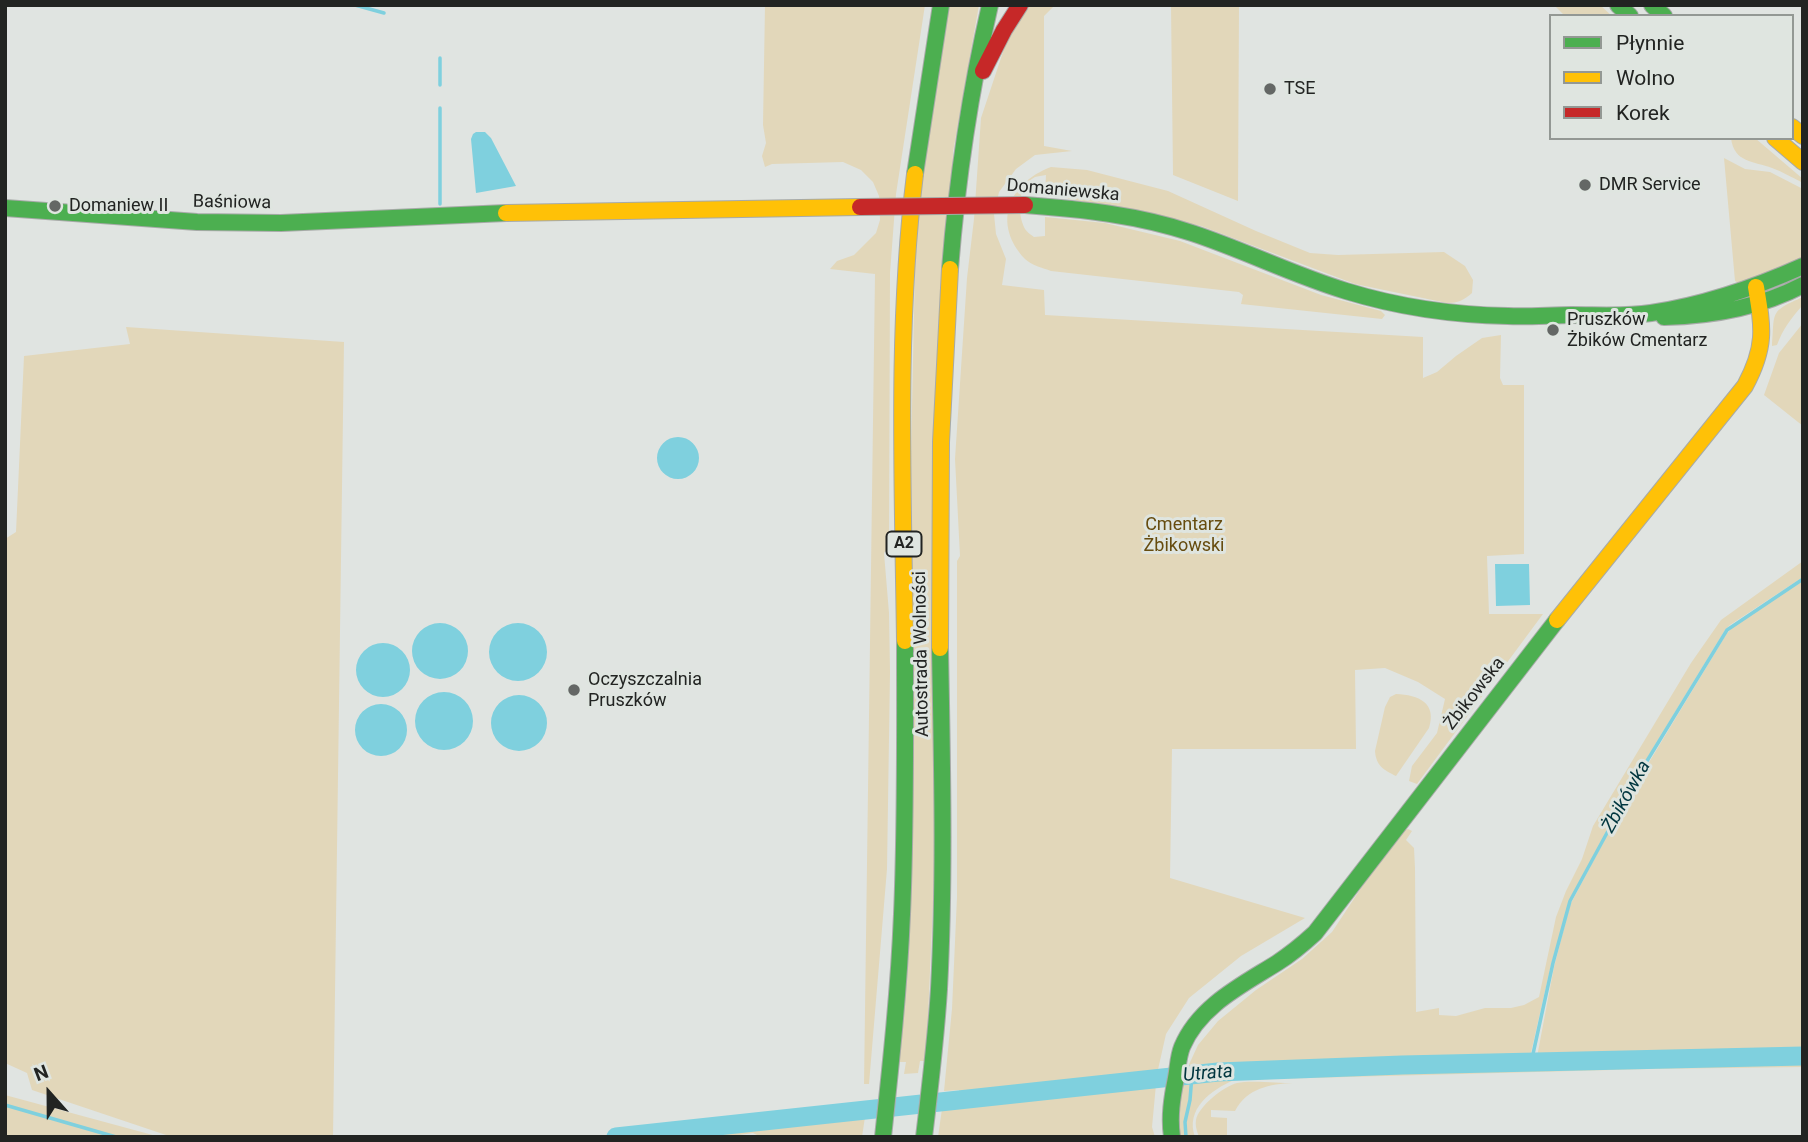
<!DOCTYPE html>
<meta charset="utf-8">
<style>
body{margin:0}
#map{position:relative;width:1808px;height:1142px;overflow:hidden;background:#e0e4e1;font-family:Roboto,sans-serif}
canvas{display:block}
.frame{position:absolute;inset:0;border:7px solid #222422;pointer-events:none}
.legend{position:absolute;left:1549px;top:14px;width:245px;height:126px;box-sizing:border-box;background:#dfe5e0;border:2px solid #939894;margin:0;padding:9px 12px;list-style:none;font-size:21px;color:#222422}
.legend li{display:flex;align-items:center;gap:14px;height:35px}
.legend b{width:35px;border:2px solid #939894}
.north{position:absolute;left:14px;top:1058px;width:70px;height:70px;-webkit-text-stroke:5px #dfe5e0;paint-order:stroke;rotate:339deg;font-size:19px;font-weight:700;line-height:28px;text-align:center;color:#222422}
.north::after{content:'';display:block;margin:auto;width:24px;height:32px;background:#222422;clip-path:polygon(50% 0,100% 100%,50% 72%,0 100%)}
</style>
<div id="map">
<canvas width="1808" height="1142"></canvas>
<div class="frame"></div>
<ul class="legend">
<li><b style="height:9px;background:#4caf50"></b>Płynnie</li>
<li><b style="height:9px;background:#ffc107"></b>Wolno</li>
<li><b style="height:9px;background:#c62828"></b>Korek</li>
</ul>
<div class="north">N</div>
</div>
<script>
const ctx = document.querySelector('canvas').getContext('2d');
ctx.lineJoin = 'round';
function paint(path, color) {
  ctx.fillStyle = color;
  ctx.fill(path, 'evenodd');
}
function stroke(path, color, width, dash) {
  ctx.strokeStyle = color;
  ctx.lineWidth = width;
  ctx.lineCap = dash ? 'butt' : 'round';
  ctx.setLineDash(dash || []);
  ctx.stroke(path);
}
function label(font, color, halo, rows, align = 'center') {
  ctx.font = font + ' Roboto,sans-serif';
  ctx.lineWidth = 6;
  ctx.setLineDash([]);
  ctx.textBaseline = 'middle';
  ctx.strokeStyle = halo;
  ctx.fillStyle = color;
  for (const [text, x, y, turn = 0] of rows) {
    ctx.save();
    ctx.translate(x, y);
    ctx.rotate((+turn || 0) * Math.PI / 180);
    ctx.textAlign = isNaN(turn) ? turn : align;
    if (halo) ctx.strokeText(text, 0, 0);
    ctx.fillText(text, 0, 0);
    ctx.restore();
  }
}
paint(new Path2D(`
 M 765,5 L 925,5 L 896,194 L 890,273 L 889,546 L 884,553 L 889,613 L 890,672 L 887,869 L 869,1084 L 864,1084 L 875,274 L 830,269 L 837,261 L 854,255 L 876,233 L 880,220 L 879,196 L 873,182 L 861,170 L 843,162 L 772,164 L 765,167 L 762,156 L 766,143 L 763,125 Z
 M 949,5 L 979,5 L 953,152 L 936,836 L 926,1061 L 920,1061 L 918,1073 L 904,1074 L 906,1062 L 898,1062 L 915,267 L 921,176 Z
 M 1030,5 L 1055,5 L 1044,16 L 1044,146 L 1072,151 L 1035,155 L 1016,169 L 999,192 L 994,214 L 996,234 L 1006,259 L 1002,285 L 1044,290 L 1045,315 L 1423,337 L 1423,378 L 1437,372 L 1456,356 L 1482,338 L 1501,335 L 1500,378 L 1503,385 L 1524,385 L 1524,554 L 1487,556 L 1489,614 L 1543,614 L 1417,784 L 1409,781 L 1412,766 L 1437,733 L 1445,699 L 1418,682 L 1385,668 L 1355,670 L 1356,749 L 1172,749 L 1170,878 L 1305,918 L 1241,956 L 1189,998 L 1166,1034 L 1157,1074 L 1152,1127 L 1155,1137 L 938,1137 L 942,1109 L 958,1108 L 959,1090 L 944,1091 L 952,1009 L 957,897 L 957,561 L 960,556 L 955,459 L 967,278 L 974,219 L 981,118 L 1008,37 Z
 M 1171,5 L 1239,5 L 1238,201 L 1173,175 Z
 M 1554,5 L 1600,5 L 1612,16 L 1565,16 Z
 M 1755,138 L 1803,179 L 1803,183 C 1793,178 1783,172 1772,168 C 1754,161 1734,163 1731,138 Z
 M 1724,158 L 1745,169 L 1770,172 L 1803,189 L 1803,261 L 1744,286 L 1735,281 Z
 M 1051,167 L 1087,170 L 1168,191 L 1256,231 L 1310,253 L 1338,255 L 1444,252 L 1465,266 L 1473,280 L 1472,293 C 1464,300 1458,303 1447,303 L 1355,284 L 1201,226 L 1045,194 L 1046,175 C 1042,176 1038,176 1035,177 C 1017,186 1017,214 1025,229 C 1027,232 1031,235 1034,237 L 1045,236 L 1045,217 L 1105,223 L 1180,241 L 1321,295 L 1381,311 L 1385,315 L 1382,319 L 1241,304 L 1243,295 L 1239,292 L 1051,271 C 1043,268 1031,265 1025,259 C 992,224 1008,183 1051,167 Z
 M 1803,297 L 1803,305 C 1791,318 1783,329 1777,345 L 1772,346 C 1775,311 1769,312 1803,297 Z
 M 1803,323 L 1803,426 L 1764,395 L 1779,353 Z
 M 126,327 L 344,342 L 333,1137 L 172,1137 L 32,1090 L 27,1073 L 5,1063 L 5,539 L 16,532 L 24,356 L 130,344 Z
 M 1803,561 L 1803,577 L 1730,625 L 1725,630 L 1656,743 L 1570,899 L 1551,965 L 1530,1057 L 1264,1064 L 1186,1071 L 1198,1045 L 1218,1021 L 1256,990 L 1302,959 L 1332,932 L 1373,870 L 1403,831 L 1408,829 L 1412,831 L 1406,840 L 1414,848 L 1415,868 L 1416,1012 L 1439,1008 L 1439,1015 L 1456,1016 L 1485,1008 L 1511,1008 L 1524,1005 L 1539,997 L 1556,917 L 1566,891 L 1582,859 L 1593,826 L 1691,663 L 1721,620 Z
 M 1803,580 L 1803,1050 L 1537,1057 L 1554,967 L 1570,905 L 1622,807 L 1727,633 L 1737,623 Z
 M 1396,694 C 1419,695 1437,703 1429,728 L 1396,776 C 1384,770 1376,766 1375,751 L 1385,707 L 1390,697 Z
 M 1803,1061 L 1803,1067 L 1649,1069 L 1234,1080 C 1211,1090 1185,1109 1195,1137 L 1179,1137 L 1177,1116 L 1184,1081 L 1259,1075 Z
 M 1293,1083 C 1270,1084 1247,1088 1235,1111 L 1211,1110 L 1211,1117 L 1227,1118 L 1227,1137 L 1199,1137 C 1197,1131 1195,1126 1196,1120 C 1198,1107 1224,1086 1237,1083 C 1249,1080 1279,1083 1293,1083 Z
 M 5,1095 L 160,1137 L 5,1137 Z
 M 865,1117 L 862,1137 L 761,1137 L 753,1133 L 726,1137 L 660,1137 L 711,1130 Z`), '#e2d7ba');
paint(new Path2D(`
 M 476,132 L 485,132 L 491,138 L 516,186 L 476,193 L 471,139 L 473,134 Z
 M657 458a21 21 0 1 1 42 0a21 21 0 1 1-42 0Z
 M 1495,564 L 1529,564 L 1530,605 L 1496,606 Z
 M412 651a28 28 0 1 1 56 0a28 28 0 1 1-56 0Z
 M489 652a29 29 0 1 1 58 0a29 29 0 1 1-58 0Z
 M356 670a27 27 0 1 1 54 0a27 27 0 1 1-54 0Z
 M415 721a29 29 0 1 1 58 0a29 29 0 1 1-58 0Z
 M491 723a28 28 0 1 1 56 0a28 28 0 1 1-56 0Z
 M355 730a26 26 0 1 1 52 0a26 26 0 1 1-52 0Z`), '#7fd0de');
stroke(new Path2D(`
 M 355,5 L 384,13
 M 440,85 L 440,58
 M 440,108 L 440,204
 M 1531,1063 L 1553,963 L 1570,901 L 1639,774 L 1727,630 L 1803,579
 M 5,1105 L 116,1137
 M 1186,1137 L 1185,1122 L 1190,1100 L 1192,1075`), '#7fd0de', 3.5);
stroke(new Path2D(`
 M 616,1137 L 1218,1072 L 1402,1065 L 1803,1056`), '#7fd0de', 19);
const fast = new Path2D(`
 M 1618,5 L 1630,16
 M 1652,5 L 1664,16
 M 915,174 L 941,5
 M 1025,205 C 1081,209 1138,215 1192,233 C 1244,250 1293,275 1346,291 C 1398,307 1453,315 1508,316 C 1529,317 1551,315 1572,315 C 1598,315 1625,317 1651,313 C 1704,305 1754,288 1803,266
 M 5,208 L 197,222 L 281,223 L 506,213
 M 950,269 C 957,180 970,92 990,5
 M 1664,317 C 1713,316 1759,308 1803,285
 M 883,1137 C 891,1063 899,988 902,914 C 906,823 905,732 905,641
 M 924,1137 C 930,1088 936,1038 939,989 C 945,875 942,762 940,648
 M 1172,1137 C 1169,1117 1172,1098 1176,1078 C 1178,1068 1178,1057 1182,1047 C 1199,1006 1242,985 1277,963 C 1291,954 1303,944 1315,933 L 1557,620`);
const slow = new Path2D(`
 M 1792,127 L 1803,136
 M 1775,138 L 1803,162
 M 506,213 L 860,207
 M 1557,620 L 1745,386 C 1766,347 1763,329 1756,287
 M 905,641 C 903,486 896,328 915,174
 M 940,648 L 941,442 L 950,269`);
const jam = new Path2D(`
 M 983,71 L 1004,30 L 1020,5`);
stroke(fast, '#a7aaa8', 18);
stroke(slow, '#a7aaa8', 18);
stroke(jam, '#a7aaa8', 18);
stroke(fast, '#4caf50', 16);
stroke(slow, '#ffc107', 16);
stroke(jam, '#c62828', 16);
const jamBridge = new Path2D(`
 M 860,207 L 1025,205`);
stroke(jamBridge, '#a7aaa8', 18, []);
stroke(jamBridge, '#c62828', 16);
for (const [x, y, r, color] of [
 [1270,89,7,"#646765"],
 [1585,185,7,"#646765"],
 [55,206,7,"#646765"],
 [1553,330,7,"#646765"],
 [574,690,7,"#646765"]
]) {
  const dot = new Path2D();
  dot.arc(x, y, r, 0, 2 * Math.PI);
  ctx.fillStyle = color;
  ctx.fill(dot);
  stroke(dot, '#dfe5e0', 2.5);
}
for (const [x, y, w] of [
 [904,544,35]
]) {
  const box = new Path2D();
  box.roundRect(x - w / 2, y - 12.5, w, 25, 5);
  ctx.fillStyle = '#dfe5e0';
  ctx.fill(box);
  stroke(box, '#222422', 2);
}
label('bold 16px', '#222422', null, [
 ["A2",904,544]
]);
label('18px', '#222422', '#dfe5e0', [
 ["TSE",1284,89],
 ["DMR Service",1599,185],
 ["Domaniew II",69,206],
 ["Pruszków",1567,320],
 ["Żbików Cmentarz",1567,341],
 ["Oczyszczalnia",588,680],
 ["Pruszków",588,701]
], 'left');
label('18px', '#222422', '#dfe5e0', [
 ["Domaniewska",1063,191,5],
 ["Baśniowa",232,203,1],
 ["Autostrada Wolności",922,654,-91],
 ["Żbikowska",1475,694,-52]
]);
label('18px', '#664c0f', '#dfe5e0', [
 ["Cmentarz",1184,525],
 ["Żbikowski",1184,546]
]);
label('italic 19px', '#00363f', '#dfe5e0', [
 ["Żbikówka",1627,797,-61],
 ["Utrata",1208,1074,-5]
]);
</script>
